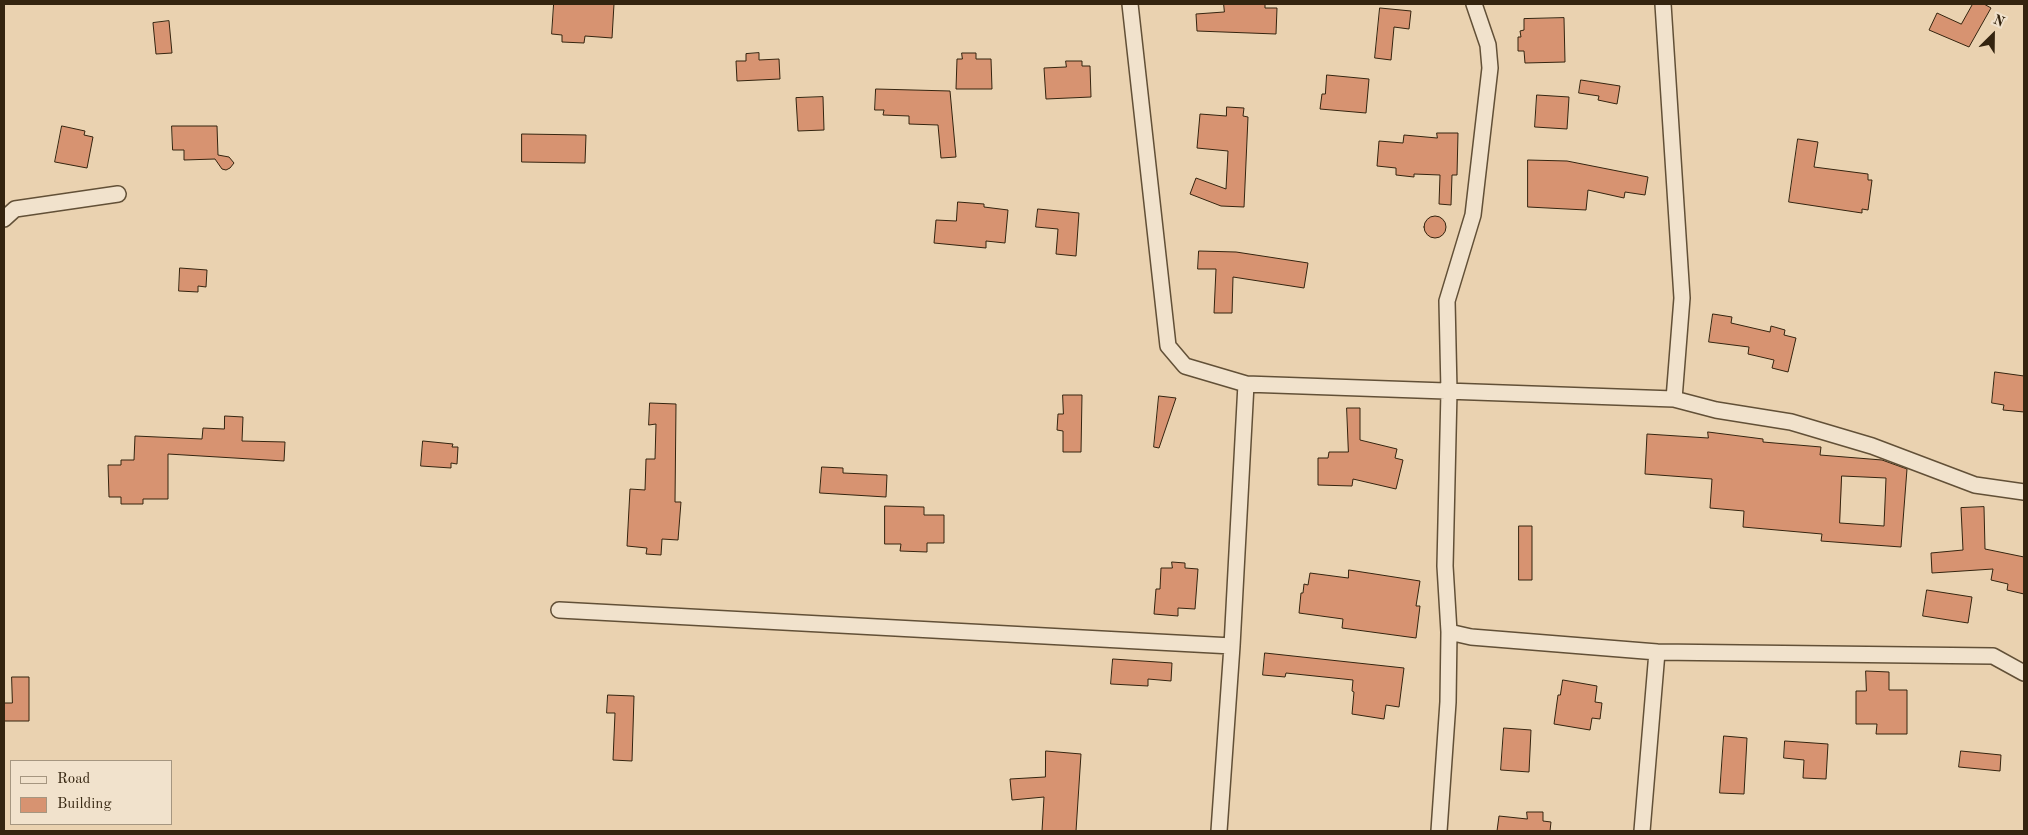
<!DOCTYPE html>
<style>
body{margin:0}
#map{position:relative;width:2028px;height:835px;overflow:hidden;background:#ead2b0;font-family:"Old Standard TT",serif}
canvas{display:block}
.frame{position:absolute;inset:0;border:5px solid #34240f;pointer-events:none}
.legend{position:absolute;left:10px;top:760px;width:162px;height:65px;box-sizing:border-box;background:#f1e2cc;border:1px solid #a59680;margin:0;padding:6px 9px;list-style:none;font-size:15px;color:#34240f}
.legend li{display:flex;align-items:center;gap:10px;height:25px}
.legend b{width:25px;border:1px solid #a59680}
.north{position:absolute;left:1968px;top:10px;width:50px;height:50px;-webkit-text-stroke:4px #f1e2cc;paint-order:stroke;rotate:23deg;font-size:14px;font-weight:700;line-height:20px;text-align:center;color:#34240f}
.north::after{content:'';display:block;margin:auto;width:18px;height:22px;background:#34240f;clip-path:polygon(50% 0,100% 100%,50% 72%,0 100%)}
</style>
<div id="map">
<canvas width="2028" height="835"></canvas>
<div class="frame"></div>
<ul class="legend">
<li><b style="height:6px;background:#f1e2cc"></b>Road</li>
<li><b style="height:14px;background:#d79371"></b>Building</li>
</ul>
<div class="north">N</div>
</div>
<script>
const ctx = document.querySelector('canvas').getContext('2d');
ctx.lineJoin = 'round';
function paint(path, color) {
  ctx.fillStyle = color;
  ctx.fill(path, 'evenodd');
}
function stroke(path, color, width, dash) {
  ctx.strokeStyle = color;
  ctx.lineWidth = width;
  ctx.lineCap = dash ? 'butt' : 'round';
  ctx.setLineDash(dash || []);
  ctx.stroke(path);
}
const building = new Path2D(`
 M 554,4 L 614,4 L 612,38 L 585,36 L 584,43 L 562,42 L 562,35 L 552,34 Z
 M 1224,4 L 1265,4 L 1265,8 L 1277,8 L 1276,34 L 1197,31 L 1196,14 L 1224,12 Z
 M 1973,4 L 1984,4 L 1991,8 L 1969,47 L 1929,30 L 1937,13 L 1961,24 Z
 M 1380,8 L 1411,11 L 1409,29 L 1394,27 L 1391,60 L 1375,58 Z
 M 1564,18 L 1565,62 L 1525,63 L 1524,51 L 1518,51 L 1518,37 L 1521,37 L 1520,31 L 1524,30 L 1524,19 Z
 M 169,21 L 172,53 L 156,54 L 153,23 Z
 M 759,53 L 759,60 L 779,59 L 780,79 L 737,81 L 736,61 L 746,61 L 746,54 Z
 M 962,53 L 976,53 L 976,59 L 991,59 L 992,89 L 956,89 L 957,59 L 962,59 Z
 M 1066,61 L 1082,61 L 1082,66 L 1090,66 L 1091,97 L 1046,99 L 1044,68 L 1066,67 Z
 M 1327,75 L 1369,79 L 1366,113 L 1320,109 L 1322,94 L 1325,94 Z
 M 1581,80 L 1620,86 L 1617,104 L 1598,100 L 1599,96 L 1579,93 Z
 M 876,89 L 950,91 L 956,157 L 941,158 L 938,125 L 909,124 L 909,116 L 883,115 L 884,110 L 875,110 Z
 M 1537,95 L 1569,97 L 1567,129 L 1535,127 Z
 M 823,97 L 824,130 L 798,131 L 796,98 Z
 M 1227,107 L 1244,108 L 1243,116 L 1248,117 L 1244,207 L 1221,206 L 1190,194 L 1196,178 L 1226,189 L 1228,151 L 1197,148 L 1200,114 L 1226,116 Z
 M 62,126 L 85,131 L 84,135 L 93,137 L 87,168 L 55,162 Z
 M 172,126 L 217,126 L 218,155 L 229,157 L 234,163 L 230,168 L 226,170 L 222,169 L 215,159 L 184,160 L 184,150 L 173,150 Z
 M 1437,133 L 1458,133 L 1457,175 L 1452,175 L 1451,205 L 1439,204 L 1440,175 L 1414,174 L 1414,177 L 1396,175 L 1396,168 L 1377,166 L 1379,141 L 1403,143 L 1404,135 L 1437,138 Z
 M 522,134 L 586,135 L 585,163 L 522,162 Z
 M 1798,139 L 1818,142 L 1814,167 L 1868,174 L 1868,180 L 1872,180 L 1868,210 L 1862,209 L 1862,213 L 1789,202 Z
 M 1528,160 L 1567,161 L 1648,177 L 1645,195 L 1625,192 L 1624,198 L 1588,190 L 1586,210 L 1528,207 Z
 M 958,202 L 984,204 L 984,207 L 1008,210 L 1005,243 L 986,241 L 986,248 L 934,243 L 936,220 L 956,221 Z
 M 1038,209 L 1079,213 L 1076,256 L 1056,254 L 1058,229 L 1036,227 Z
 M1424 227a11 11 0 1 1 22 0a11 11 0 1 1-22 0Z
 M 1199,251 L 1236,252 L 1308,263 L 1304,288 L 1233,277 L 1232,313 L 1214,313 L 1216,269 L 1198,269 Z
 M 180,268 L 207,270 L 206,287 L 198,286 L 198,292 L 179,291 Z
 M 1713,314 L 1732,317 L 1731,323 L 1770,332 L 1771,326 L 1785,330 L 1784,335 L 1796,338 L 1788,372 L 1772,368 L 1774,360 L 1748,354 L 1749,347 L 1709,342 Z
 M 1995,372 L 2024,376 L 2024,412 L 2003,410 L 2004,405 L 1992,403 Z
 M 1063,395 L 1082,395 L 1081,452 L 1063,452 L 1063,431 L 1057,430 L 1058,414 L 1063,414 Z
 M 1159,396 L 1176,398 L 1159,448 L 1154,447 Z
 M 650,403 L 676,404 L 675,502 L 681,502 L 678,540 L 662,539 L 661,555 L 646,554 L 647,548 L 627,546 L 630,489 L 645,490 L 646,459 L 655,459 L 656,424 L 649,425 Z
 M 1347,408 L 1360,408 L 1360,440 L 1397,449 L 1395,458 L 1403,460 L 1396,489 L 1353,479 L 1352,486 L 1318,485 L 1318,458 L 1328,458 L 1329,452 L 1348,452 Z
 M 225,416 L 243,417 L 242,441 L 285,442 L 284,461 L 168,454 L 168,499 L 143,499 L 143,504 L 121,504 L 121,497 L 109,497 L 108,465 L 121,465 L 121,460 L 134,460 L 135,436 L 202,439 L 203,428 L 224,429 Z
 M 1708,432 L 1763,439 L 1763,442 L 1821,447 L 1820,455 L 1882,460 L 1907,469 L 1901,547 L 1821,541 L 1822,534 L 1743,527 L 1744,511 L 1710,508 L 1712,479 L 1645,474 L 1647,434 L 1708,438 ZM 1842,476 L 1886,478 L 1884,526 L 1840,523 Z
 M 423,441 L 453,444 L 452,447 L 458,447 L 457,464 L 451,463 L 451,468 L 421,466 Z
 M 822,467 L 843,468 L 843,473 L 887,475 L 886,497 L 820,493 Z
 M 885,506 L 924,507 L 924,515 L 944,515 L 944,543 L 927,543 L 927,552 L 900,551 L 901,544 L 885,544 Z
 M 1984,507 L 1985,549 L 2024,557 L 2024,594 L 2007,590 L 2008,584 L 1991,580 L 1993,569 L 1932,573 L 1931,553 L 1963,550 L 1961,508 Z
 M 1519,526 L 1532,526 L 1532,580 L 1519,580 Z
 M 1172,562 L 1185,563 L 1185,568 L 1198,569 L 1195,609 L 1178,608 L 1178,616 L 1154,614 L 1156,589 L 1160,589 L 1161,568 L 1172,568 Z
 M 1349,570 L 1420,581 L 1416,606 L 1420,606 L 1416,638 L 1342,628 L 1343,619 L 1299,613 L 1301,593 L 1303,593 L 1304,584 L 1308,585 L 1310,573 L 1348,578 Z
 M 1927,590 L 1972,597 L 1968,623 L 1923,616 Z
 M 1265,653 L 1404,668 L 1399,707 L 1386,705 L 1384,719 L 1352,714 L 1354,692 L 1352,691 L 1353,680 L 1286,673 L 1285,677 L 1263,675 Z
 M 1113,659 L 1172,663 L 1171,681 L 1148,679 L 1148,686 L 1111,684 Z
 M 1866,671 L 1889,672 L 1889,690 L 1907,690 L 1907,734 L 1876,734 L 1877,724 L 1856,724 L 1856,691 L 1866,691 Z
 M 12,677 L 29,677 L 29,721 L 4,721 L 4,703 L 12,703 Z
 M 1563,680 L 1597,686 L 1595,702 L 1602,703 L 1600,719 L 1592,718 L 1590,730 L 1554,724 L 1558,695 L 1560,695 Z
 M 608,695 L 634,696 L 632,761 L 613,760 L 615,713 L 607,713 Z
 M 1504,728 L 1531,730 L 1529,772 L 1501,770 Z
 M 1724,736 L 1747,738 L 1744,794 L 1720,793 Z
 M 1785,741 L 1828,744 L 1826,779 L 1803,778 L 1804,760 L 1784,758 Z
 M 1046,751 L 1081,754 L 1076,831 L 1042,831 L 1044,797 L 1012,800 L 1010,779 L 1045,777 Z
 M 1961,751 L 2001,755 L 2000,771 L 1959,767 Z
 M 1527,812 L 1543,812 L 1543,821 L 1551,822 L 1550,831 L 1497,831 L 1499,816 L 1527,819 Z`);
paint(building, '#d79371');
stroke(building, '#34240f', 1);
const street = new Path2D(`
 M 1130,4 L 1168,346 L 1185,366 L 1246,384 L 1674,399 L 1716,410 L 1791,422 L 1872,446 L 1975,485 L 2024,492
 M 1663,4 L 1682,298 L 1674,399
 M 4,219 L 15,209 L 118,194
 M 559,610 L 1232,646
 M 1449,632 L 1471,637 L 1657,652 L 1993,656 L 2024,673
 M 1219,831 L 1232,646 L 1246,384
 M 1439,831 L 1448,702 L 1449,632 L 1445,566 L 1449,391 L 1447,301 L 1473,215 L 1490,68 L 1488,45 L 1474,4
 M 1642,831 L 1657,652`);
stroke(street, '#625037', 18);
stroke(street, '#f1e2cc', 15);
</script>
